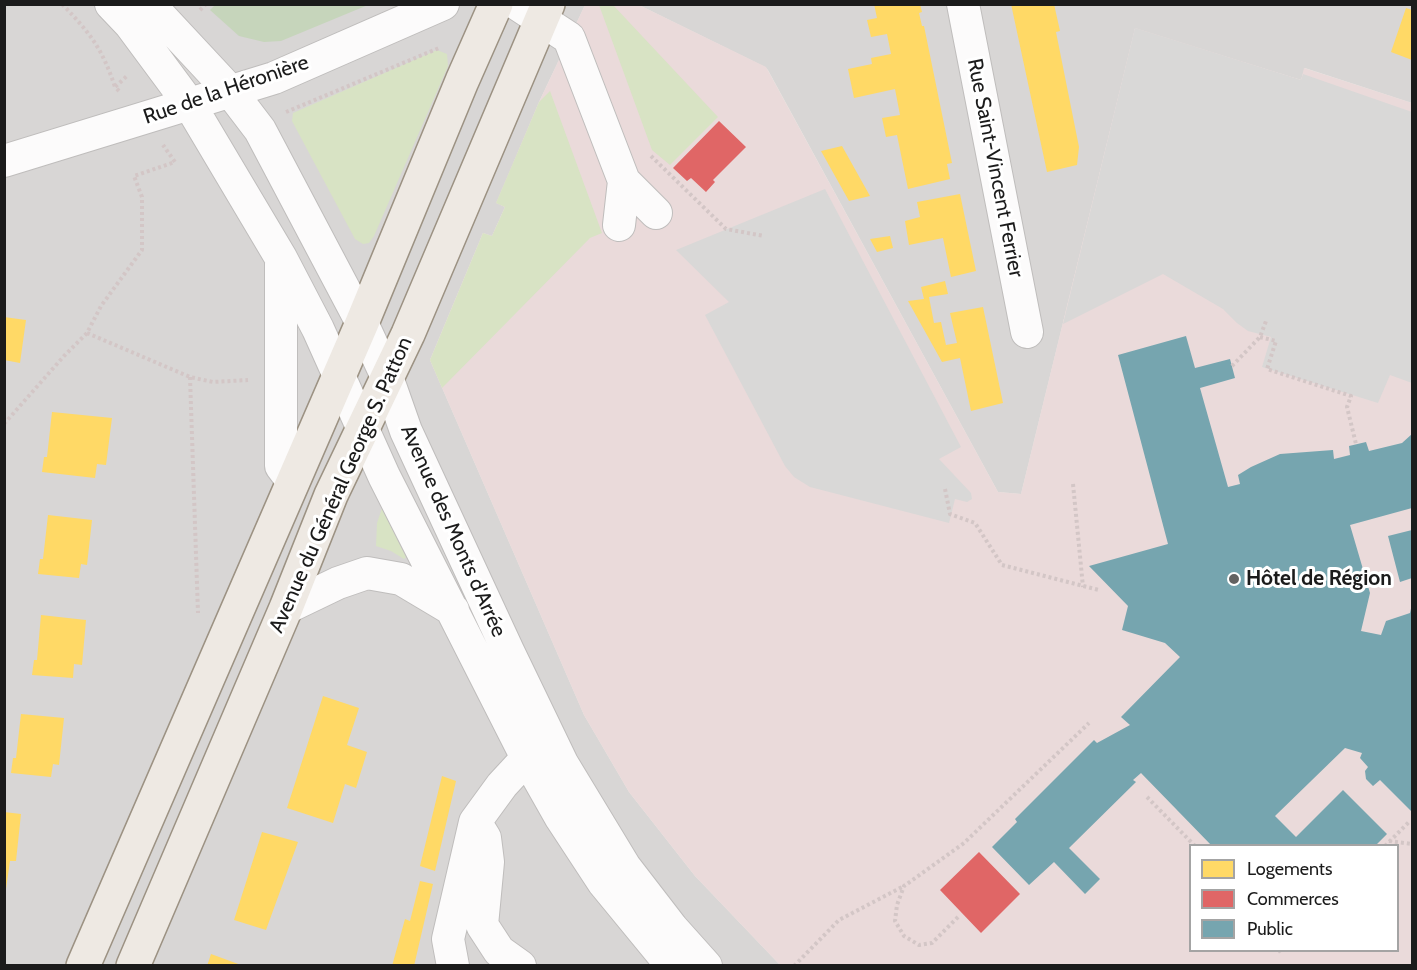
<!DOCTYPE html>
<meta charset="utf-8">
<style>
body{margin:0}
#map{position:relative;width:1417px;height:970px;overflow:hidden;background:#e9e6e3;font-family:Cabin,sans-serif}
canvas{display:block}
.frame{position:absolute;inset:0;border:6px solid #1b1b1b;pointer-events:none}
.legend{position:absolute;left:1189px;top:844px;width:210px;height:108px;box-sizing:border-box;background:#fff;border:2px solid #a4a4a4;margin:0;padding:8px 10px;list-style:none;font-size:18px;color:#1b1b1b}
.legend li{display:flex;align-items:center;gap:12px;height:30px}
.legend b{width:30px;border:2px solid #a4a4a4}
</style>
<div id="map">
<canvas width="1417" height="970"></canvas>
<div class="frame"></div>
<ul class="legend">
<li><b style="height:16px;background:#ffd966"></b>Logements</li>
<li><b style="height:16px;background:#e06666"></b>Commerces</li>
<li><b style="height:16px;background:#76a5af"></b>Public</li>
</ul>
</div>
<script>
const ctx = document.querySelector('canvas').getContext('2d');
ctx.lineJoin = 'round';
function paint(path, color) {
  ctx.fillStyle = color;
  ctx.fill(path, 'evenodd');
}
function stroke(path, color, width, dash) {
  ctx.strokeStyle = color;
  ctx.lineWidth = width;
  ctx.lineCap = dash ? 'butt' : 'round';
  ctx.setLineDash(dash || []);
  ctx.stroke(path);
}
function label(font, color, halo, rows, align = 'center') {
  ctx.font = font + ' Cabin,sans-serif';
  ctx.lineWidth = 6;
  ctx.setLineDash([]);
  ctx.textBaseline = 'middle';
  ctx.strokeStyle = halo;
  ctx.fillStyle = color;
  for (const [text, x, y, turn = 0] of rows) {
    ctx.save();
    ctx.translate(x, y);
    ctx.rotate((+turn || 0) * Math.PI / 180);
    ctx.textAlign = isNaN(turn) ? turn : align;
    if (halo) ctx.strokeText(text, 0, 0);
    ctx.fillText(text, 0, 0);
    ctx.restore();
  }
}
paint(new Path2D(`
 M 5,5 L 585,5 L 539,102 L 497,203 L 505,207 L 492,236 L 483,233 L 430,360 L 584,715 L 629,792 L 695,876 L 780,965 L 5,966 Z
 M 639,5 L 1412,5 L 1412,103 L 1305,68 L 1301,80 L 1135,29 L 1021,494 L 998,492 L 768,70 L 765,67 Z`), '#d8d6d5');
paint(new Path2D(`
 M 585,5 L 639,5 L 766,67 L 998,492 L 1021,494 L 1135,28 L 1301,80 L 1304,68 L 1412,103 L 1412,965 L 780,965 L 695,876 L 629,792 L 584,715 L 430,360 L 483,233 L 492,236 L 505,207 L 496,203 L 539,102 ZM 1190,846 L 1398,846 L 1398,950 L 1190,950 Z`), '#eadada');
paint(new Path2D(`
 M 599,5 L 613,5 L 718,117 L 670,165 L 652,150 Z
 M 437,50 L 447,54 L 448,66 L 374,236 L 369,243 L 363,244 L 355,239 L 292,121 L 293,113 Z
 M 550,91 L 602,233 L 590,238 L 442,388 L 430,360 L 483,233 L 492,236 L 505,207 L 496,203 L 539,102 Z
 M 382,508 L 406,557 L 404,559 L 391,551 L 376,546 L 377,523 Z`), '#d8e3c4');
paint(new Path2D(`
 M 216,4 L 368,4 L 368,5 L 281,41 L 264,42 L 239,36 L 210,10 Z`), '#c6d5bb');
paint(new Path2D(`
 M 1135,28 L 1301,80 L 1303,74 L 1412,112 L 1412,383 L 1390,375 L 1378,403 L 1262,367 L 1271,337 L 1248,331 L 1237,323 L 1223,309 L 1163,274 L 1063,324 Z
 M 825,189 L 961,447 L 939,459 L 971,493 L 972,499 L 967,502 L 955,499 L 949,523 L 810,487 L 794,477 L 785,466 L 705,315 L 729,302 L 676,250 Z`), '#d9d8d7');
paint(new Path2D(`
 M 874,4 L 920,4 L 922,12 L 919,13 L 922,26 L 924,26 L 952,163 L 947,164 L 950,179 L 908,189 L 897,135 L 886,137 L 882,118 L 900,115 L 895,89 L 854,98 L 848,69 L 872,64 L 871,58 L 891,54 L 887,34 L 871,37 L 867,20 L 877,18 Z
 M 1011,4 L 1054,4 L 1060,31 L 1056,32 L 1079,147 L 1077,165 L 1047,172 Z
 M 1406,8 L 1412,10 L 1412,60 L 1391,52 Z
 M 842,146 L 870,196 L 849,201 L 821,151 Z
 M 960,194 L 976,271 L 951,277 L 943,238 L 909,245 L 905,221 L 920,217 L 917,202 Z
 M 890,236 L 893,248 L 877,252 L 870,239 Z
 M 945,281 L 948,294 L 929,297 L 934,323 L 941,322 L 946,345 L 957,343 L 950,313 L 983,307 L 1003,403 L 971,411 L 960,358 L 942,362 L 908,301 L 924,299 L 921,287 Z
 M 4,317 L 26,320 L 20,363 L 4,360 Z
 M 52,412 L 112,418 L 106,465 L 97,464 L 95,478 L 42,472 L 44,457 L 47,457 Z
 M 48,515 L 92,520 L 87,565 L 81,564 L 79,578 L 38,574 L 40,559 L 43,559 Z
 M 41,615 L 86,620 L 82,665 L 74,664 L 73,678 L 32,675 L 34,660 L 37,660 Z
 M 323,696 L 359,708 L 347,745 L 367,752 L 356,788 L 345,784 L 333,823 L 287,808 Z
 M 21,714 L 64,718 L 59,765 L 53,764 L 51,777 L 11,773 L 13,758 L 16,758 Z
 M 442,776 L 456,781 L 435,871 L 420,866 Z
 M 4,812 L 21,814 L 16,861 L 10,861 L 6,889 Z
 M 262,832 L 298,842 L 266,930 L 234,920 Z
 M 420,881 L 433,884 L 414,966 L 392,966 L 405,919 L 410,921 Z
 M 211,954 L 241,965 L 241,966 L 207,966 Z`), '#ffd966');
paint(new Path2D(`
 M 719,121 L 746,147 L 713,180 L 715,182 L 706,192 L 691,178 L 687,181 L 673,168 Z
 M 979,852 L 1020,894 L 981,933 L 940,890 Z`), '#e06666');
paint(new Path2D(`
 M 1186,336 L 1195,368 L 1230,359 L 1235,378 L 1200,388 L 1228,487 L 1240,484 L 1238,475 L 1251,467 L 1280,454 L 1333,450 L 1334,459 L 1350,455 L 1349,446 L 1366,442 L 1369,451 L 1402,443 L 1412,434 L 1412,508 L 1350,525 L 1370,593 L 1361,631 L 1381,635 L 1386,621 L 1410,613 L 1412,604 L 1412,812 L 1380,780 L 1373,786 L 1366,779 L 1365,771 L 1368,767 L 1360,758 L 1362,753 L 1345,748 L 1275,816 L 1296,837 L 1343,790 L 1387,834 L 1375,846 L 1212,846 L 1141,773 L 1133,780 L 1136,782 L 1069,848 L 1100,879 L 1085,894 L 1054,862 L 1029,885 L 992,847 L 1017,822 L 1015,819 L 1094,740 L 1097,743 L 1130,725 L 1121,717 L 1180,657 L 1165,643 L 1122,630 L 1128,606 L 1089,566 L 1168,544 L 1118,355 Z
 M 1412,530 L 1412,578 L 1400,582 L 1388,536 Z`), '#76a5af');
const minor = new Path2D(`
 M 111,4 L 130,24 L 190,105 L 281,258 L 318,329 L 384,476 L 527,758 L 561,818 L 603,882 L 672,966
 M 149,4 L 231,92 L 260,130 L 362,323 L 387,377 L 406,431 L 508,651 L 562,763 L 625,867 L 672,928 L 706,966
 M 517,4 L 569,38 L 624,181 L 656,213
 M 963,4 L 1027,332
 M 4,161 L 274,78 L 443,4
 M 619,225 L 624,181
 M 281,264 L 281,466 L 293,482
 M 286,608 L 338,583 L 367,573 L 401,579 L 453,610
 M 477,825 L 485,838 L 488,862 L 482,925 L 499,951 L 520,966
 M 453,966 L 448,939 L 475,822 L 502,785 L 527,758`);
const major = new Path2D(`
 M 83,966 L 362,323 L 462,81 L 496,4
 M 133,966 L 286,608 L 331,495 L 408,334 L 548,4`);
stroke(minor, '#bfbdbc', 34);
stroke(major, '#9c9283', 36);
stroke(new Path2D(`
 M 62,4 C 90,33 102,48 115,87
 M 200,10 L 206,4
 M 119,91 L 115,87 L 128,75
 M 286,112 L 439,48
 M 651,156 L 726,229 L 764,236
 M 87,333 L 190,377 L 213,382 L 248,380
 M 1260,337 L 1276,341 L 1267,369 L 1351,396 L 1347,407 L 1356,444
 M 1232,366 L 1260,337 L 1266,321
 M 190,377 L 198,613
 M 4,424 L 64,356 L 87,333 L 101,306 L 142,250 L 142,197 L 134,176 L 175,162 L 163,145
 M 1073,484 L 1083,587
 M 945,489 L 950,514 L 975,523 L 1002,565 L 1099,590
 M 1147,797 L 1195,846
 M 1389,841 L 1412,844
 M 1385,846 L 1409,822
 M 958,917 L 932,943 L 919,945 L 904,936 L 895,921 L 897,905 L 904,886 L 964,843 L 1089,723
 M 1279,950 L 1281,953 L 1283,950
 M 794,966 L 839,920 L 904,886`), '#d3c6c6', 4, [3, 3]);
stroke(minor, '#fcfbfb', 32);
stroke(major, '#eee9e3', 33);
for (const [x, y, r, color] of [
 [1234,579,6,"#636261"]
]) {
  const dot = new Path2D();
  dot.arc(x, y, r, 0, 2 * Math.PI);
  ctx.fillStyle = color;
  ctx.fill(dot);
  stroke(dot, '#fff', 2);
}
label('21px', '#1b1b1b', '#fff', [
 ["Rue de la Héronière",226,90,-19],
 ["Rue Saint-Vincent Ferrier",995,168,79],
 ["Avenue du Général George S. Patton",341,485,-66],
 ["Avenue des Monts d'Arrée",453,531,66]
]);
label('bold 21px', '#1b1b1b', '#fff', [
 ["Hôtel de Région",1246,579]
], 'left');
</script>
